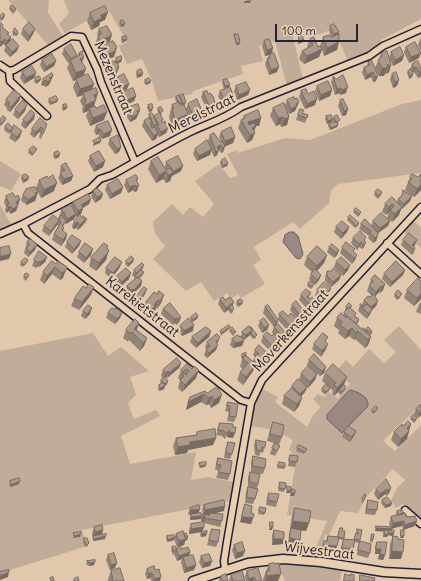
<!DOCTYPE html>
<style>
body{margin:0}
#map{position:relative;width:421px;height:581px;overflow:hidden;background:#e1c7ab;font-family:Delius,sans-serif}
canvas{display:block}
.scale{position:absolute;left:275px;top:24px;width:83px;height:18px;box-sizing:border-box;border:2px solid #22223b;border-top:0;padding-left:5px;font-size:12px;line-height:14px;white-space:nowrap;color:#22223b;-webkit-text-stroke:3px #e9ceb0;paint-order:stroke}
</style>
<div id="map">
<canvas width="421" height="581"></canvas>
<div class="scale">100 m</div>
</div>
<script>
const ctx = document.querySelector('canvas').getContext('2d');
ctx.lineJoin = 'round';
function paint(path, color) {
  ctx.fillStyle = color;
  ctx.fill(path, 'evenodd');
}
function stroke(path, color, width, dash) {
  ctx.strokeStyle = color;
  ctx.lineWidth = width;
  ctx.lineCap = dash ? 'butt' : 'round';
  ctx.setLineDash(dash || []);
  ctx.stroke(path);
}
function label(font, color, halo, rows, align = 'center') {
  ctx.font = font + ' Delius,sans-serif';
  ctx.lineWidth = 4;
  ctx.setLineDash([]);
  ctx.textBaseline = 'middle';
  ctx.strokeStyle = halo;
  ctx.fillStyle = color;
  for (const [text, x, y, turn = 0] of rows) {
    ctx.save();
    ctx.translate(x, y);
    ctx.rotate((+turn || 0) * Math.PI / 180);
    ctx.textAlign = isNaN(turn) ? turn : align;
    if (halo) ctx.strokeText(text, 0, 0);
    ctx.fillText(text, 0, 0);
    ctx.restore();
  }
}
paint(new Path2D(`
 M 8,0 L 49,0 L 48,13 L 63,36 L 48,45 Z
 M 64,0 L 421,0 L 421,19 L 381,40 L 383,43 L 367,51 L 368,53 L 348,61 L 334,29 L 314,36 L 311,28 L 292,33 L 303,79 L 287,86 L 275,41 L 259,46 L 263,61 L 241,66 L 243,74 L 193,91 L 192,94 L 158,101 L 152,81 L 142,59 L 127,64 L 119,46 L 127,42 L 108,9 L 65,33 L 59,24 L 69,13 Z
 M 421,100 L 421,173 L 338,184 L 331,191 L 329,203 L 300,229 L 293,222 L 254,247 L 261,260 L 253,265 L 265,284 L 241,298 L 238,294 L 231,299 L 227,293 L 214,301 L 201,282 L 186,291 L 153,259 L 165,246 L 155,234 L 153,222 L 172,204 L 183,215 L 190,207 L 203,217 L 214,204 L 195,181 L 219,164 L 230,178 L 238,175 L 227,154 L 237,150 L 238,153 L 285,138 L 310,140 L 402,104 Z
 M 0,161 L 21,174 L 11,191 L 1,186 L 0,187 Z
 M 0,205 L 12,226 L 0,230 Z
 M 413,220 L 421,228 L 421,248 L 403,231 Z
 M 399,326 L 421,350 L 421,405 L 383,441 L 395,451 L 421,425 L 421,521 L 403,504 L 396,508 L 391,501 L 397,488 L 405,480 L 393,469 L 366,497 L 358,513 L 340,511 L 329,535 L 325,535 L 320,556 L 313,555 L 327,521 L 287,515 L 296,461 L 290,460 L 292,452 L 289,450 L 293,440 C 278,430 267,428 250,426 L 256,397 L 261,388 L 278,397 L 275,402 L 307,427 L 314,414 L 321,407 L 313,399 L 318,394 L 325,397 L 329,392 L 338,399 L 350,384 L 336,372 L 346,360 L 353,367 L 369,349 L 384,363 L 396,352 L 384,340 Z
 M 93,333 L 108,356 L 121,347 L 149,371 L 130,377 L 136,395 L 128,403 L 134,419 L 156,410 L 160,416 L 121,436 L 130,464 L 196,452 L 191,480 L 208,477 L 234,482 L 230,501 L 82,530 L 87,546 L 0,573 L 0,351 Z
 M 298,563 L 342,570 L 340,581 L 285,581 L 277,564 Z`), '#c1ac99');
const water = new Path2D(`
 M 290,232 L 294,232 L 298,236 L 303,254 L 300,259 L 296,258 L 283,242 L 285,235 Z
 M 350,390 C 358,392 369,396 368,406 L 342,433 L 327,419 L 327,415 Z`);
paint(water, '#9a8982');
stroke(water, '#6a6066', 1);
const minor = new Path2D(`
 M 0,65 L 9,71 L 14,70 L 71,36 L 82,37 L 97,69 L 101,82 L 135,162
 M 9,71 L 10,81 L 47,116
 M 23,224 L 28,233 L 241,400 L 251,403
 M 0,234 L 23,224 L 90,189 L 100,179 L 112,175 C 137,161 162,146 188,133 C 206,124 225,119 241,107 L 369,56 L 383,46 L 421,29
 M 387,243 L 421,274
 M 405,510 L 421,524
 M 225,570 L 224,561 L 227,542 L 251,403 L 262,380 L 421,207`);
const tertiary = new Path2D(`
 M 193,581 L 248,563 L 283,559 L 321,562 L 384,572 L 421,574`);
stroke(minor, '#22223b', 9);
stroke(tertiary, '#22223b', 11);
stroke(minor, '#e9ceb0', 6);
stroke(tertiary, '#e9ceb0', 8);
paint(new Path2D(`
 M 10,7 L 16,9 L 15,12 L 13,14 L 9,9 Z
 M 90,13 L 105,20 L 100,22 L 99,26 L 91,30 L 87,21 Z
 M 120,21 L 125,23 L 124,26 L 121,27 L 119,24 Z
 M 0,24 L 8,35 L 11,37 L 10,42 L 17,51 L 10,57 L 4,51 L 6,45 L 5,46 L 3,44 L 0,47 Z
 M 330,26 L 338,35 L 337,50 L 324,56 L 322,50 L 319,57 L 304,64 L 299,59 L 302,51 L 308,48 L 307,47 L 310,39 L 318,47 L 320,46 L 323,37 L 331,37 L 329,31 Z
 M 15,28 L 18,32 L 18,35 L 16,36 L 12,35 Z
 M 23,29 L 35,29 L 33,34 L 28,42 L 21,34 Z
 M 99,29 L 110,41 L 98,46 L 96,41 L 98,36 L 97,34 Z
 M 234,34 L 240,42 L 239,45 L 236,45 L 234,37 Z
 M 299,35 L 303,42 L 298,44 L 298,38 Z
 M 122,37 L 127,39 L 126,41 L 122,43 L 121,40 Z
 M 421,37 L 421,51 L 418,45 Z
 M 264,41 L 272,54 L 265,56 L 262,46 Z
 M 102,46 L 117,47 L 114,57 L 103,61 L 100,51 Z
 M 406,47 L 419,58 L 409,63 L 404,52 Z
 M 64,49 L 76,57 L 77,56 L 79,53 L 82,54 L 84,57 L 82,62 L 83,76 L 92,90 L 98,93 L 94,106 L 104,120 L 90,126 L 86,116 L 88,111 L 83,113 L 82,109 L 83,107 L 80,101 L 83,95 L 77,97 L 73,87 L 76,80 L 73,81 L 67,68 L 69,64 L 62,54 Z
 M 391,52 L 404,55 L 402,61 L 393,66 L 389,58 Z
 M 381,54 L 391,65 L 389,72 L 386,74 L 385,73 L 384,76 L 379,76 L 375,68 Z
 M 269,55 L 277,72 L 269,75 L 265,64 Z
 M 116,58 L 122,59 L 121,62 L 117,64 L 119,67 L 116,75 L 109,78 L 105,69 L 107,64 L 115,63 L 115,61 Z
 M 42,60 L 56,61 L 54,66 L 44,72 L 40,65 Z
 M 372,61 L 376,81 L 373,82 L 371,77 L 365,80 L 362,72 L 364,67 L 367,66 L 368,62 Z
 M 412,64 L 421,69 L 421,75 L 420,77 L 418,78 L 414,72 L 412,73 L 413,74 L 412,77 L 409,79 L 407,73 L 408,71 L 410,70 Z
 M 137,71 L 143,73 L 142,76 L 137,78 L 136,74 Z
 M 22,72 L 36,73 L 34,78 L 24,84 L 20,78 Z
 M 392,74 L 397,86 L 393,88 L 390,79 Z
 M 333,76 L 336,79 L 346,93 L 340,95 L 339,93 L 335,95 L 331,82 Z
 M 35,78 L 41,79 L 40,81 L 36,84 L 34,81 Z
 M 43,79 L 51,81 L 50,82 L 49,85 L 45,87 L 44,85 L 42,86 L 41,84 Z
 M 114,79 L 129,84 L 127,89 L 116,94 L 112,84 Z
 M 145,80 L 151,81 L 150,83 L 146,85 L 144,83 Z
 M 223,80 L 230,85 L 229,87 L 224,89 L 222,83 Z
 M 236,86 L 250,90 L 248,95 L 237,100 L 234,91 Z
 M 317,86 L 332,90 L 330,96 L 319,101 L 315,91 Z
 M 220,91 L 234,97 L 232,102 L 222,105 L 218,96 Z
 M 301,91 L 308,94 L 315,105 L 305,109 L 299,97 Z
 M 203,92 L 208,94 L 215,103 L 213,108 L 207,110 L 201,97 Z
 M 121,93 L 136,96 L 134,101 L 122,107 L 119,99 Z
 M 21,95 L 19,101 L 10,112 L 7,110 L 7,108 L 4,105 L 6,100 Z
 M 180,96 L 186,102 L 185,105 L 184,105 L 188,114 L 185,122 L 172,128 L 169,117 L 170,114 L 170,113 L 172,105 L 177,103 L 175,99 L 176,97 L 180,97 Z
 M 49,99 L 57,102 L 50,105 L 48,102 Z
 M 294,99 L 299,102 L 295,111 L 289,114 L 285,106 L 287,100 Z
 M 340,100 L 348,109 L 346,115 L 342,116 L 338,106 Z
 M 188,104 L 202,111 L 200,116 L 191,119 L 186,109 Z
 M 63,105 L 67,107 L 66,109 L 63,111 L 62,108 Z
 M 148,105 L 152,111 L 149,112 L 147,108 Z
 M 127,108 L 140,110 L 136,119 L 130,122 L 125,114 Z
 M 158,108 L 162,114 L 160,115 L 162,123 L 168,128 L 166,133 L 159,137 L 158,135 L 156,139 L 152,141 L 142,126 L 144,121 L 148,119 L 149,114 L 154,118 L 154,116 L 159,114 L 157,110 Z
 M 273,108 L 289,117 L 287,125 L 281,127 L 280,124 L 276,126 L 270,116 Z
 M 300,109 L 302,113 L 308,115 L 305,123 L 296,120 Z
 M 15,110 L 25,111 L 18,119 L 13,115 Z
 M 244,116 L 261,118 L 259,126 L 256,126 L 252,140 L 247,143 L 238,128 L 241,120 L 243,119 Z
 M 326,116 L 333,119 L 332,122 L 327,124 L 325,119 Z
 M 334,117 L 339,123 L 338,123 L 338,125 L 337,127 L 330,130 L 328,126 L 329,123 L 334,123 L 333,120 Z
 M 34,119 L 25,129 L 21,125 L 23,120 Z
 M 47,124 L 41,139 L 39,138 L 40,133 L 39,132 L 34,138 L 30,134 L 32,129 Z
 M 96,126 L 110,136 L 102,139 L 98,134 L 96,135 L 94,131 Z
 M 5,127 L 13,128 L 20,137 L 15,142 L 9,138 L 12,131 L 9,134 L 4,130 Z
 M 221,132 L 235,137 L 233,143 L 225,146 L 223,152 L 221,153 L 219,150 L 218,150 L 217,155 L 214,157 L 211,150 L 210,155 L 197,161 L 193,154 L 195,149 L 209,144 L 208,141 L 210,135 L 220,142 L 221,142 L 219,137 Z
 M 110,139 L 121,147 L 119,152 L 115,154 L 108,144 Z
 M 29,150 L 36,151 L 32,156 L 28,153 Z
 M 54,153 L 59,157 L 55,159 L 53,156 Z
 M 90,156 L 105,161 L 103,167 L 94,172 L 88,161 Z
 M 151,161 L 165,167 L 166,162 L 181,171 L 172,176 L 170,181 L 166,183 L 163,179 L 156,183 L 148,169 Z
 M 221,161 L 228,163 L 227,166 L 222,168 L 220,163 Z
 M 61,166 L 73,176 L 71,181 L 62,185 L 58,178 L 61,172 L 60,171 Z
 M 22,176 L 28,180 L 23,183 L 21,179 Z
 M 410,177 L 421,190 L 414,197 L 405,190 Z
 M 138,178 L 137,182 L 137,191 L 134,192 L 133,190 L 128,193 L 124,185 L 126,180 Z
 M 39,180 L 54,191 L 41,198 L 36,188 Z
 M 107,185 L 123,187 L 121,193 L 110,199 L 105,190 Z
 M 403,190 L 412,196 L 410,201 L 402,209 L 401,208 L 399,215 L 392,222 L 387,218 L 389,212 L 386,215 L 382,212 L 385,204 L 397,202 L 398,199 L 401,196 Z
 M 93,191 L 103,194 L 101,199 L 95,203 L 91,196 Z
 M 38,192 L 35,201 L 26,205 L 24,202 L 23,203 L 21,200 L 23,195 Z
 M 375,192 L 382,192 L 381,195 L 378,199 L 374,195 Z
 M 6,196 L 15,197 L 20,199 L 16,211 L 10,214 L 9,211 L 6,213 L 5,210 L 6,207 L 4,202 Z
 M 91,199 L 89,204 L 83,208 L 81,214 L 76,217 L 75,216 L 74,219 L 66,224 L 65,223 L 63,227 L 64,228 L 63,231 L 66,239 L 61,246 L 52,240 L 54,234 L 59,226 L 57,225 L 49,236 L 42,231 L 44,226 L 58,219 L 62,209 L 71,206 L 73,202 Z
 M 354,210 L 361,212 L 360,215 L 358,217 L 353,212 Z
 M 82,217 L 87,219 L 86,222 L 78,230 L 76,228 L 73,229 L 72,226 L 74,221 Z
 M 348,217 L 359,223 L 358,226 L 355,228 L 347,220 Z
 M 373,221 L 390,221 L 388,226 L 378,233 L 376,241 L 373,243 L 368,238 L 369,236 L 359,229 L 361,224 L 371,226 Z
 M 336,227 L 349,227 L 347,232 L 341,239 L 334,232 Z
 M 353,238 L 365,240 L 364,247 L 362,249 L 359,247 L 357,250 L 351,243 Z
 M 403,240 L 415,245 L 414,246 L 415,248 L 414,253 L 412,255 L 401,245 Z
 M 81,241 L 79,246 L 72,254 L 65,247 L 67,242 Z
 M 27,242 L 35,250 L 28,257 L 24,253 Z
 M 108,246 L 107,248 L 109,250 L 106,260 L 96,271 L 89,266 L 91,258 Z
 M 329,247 L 339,250 L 337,255 L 334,258 L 327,252 Z
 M 342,248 L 354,252 L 355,260 L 352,264 L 340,253 Z
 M 93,249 L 91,255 L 84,263 L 77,257 L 79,252 Z
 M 327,255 L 324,263 L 317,271 L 321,275 L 319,280 L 315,285 L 309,279 L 312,272 L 304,265 L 307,257 Z
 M 47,257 L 45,262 L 39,267 L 38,266 L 36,268 L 32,266 L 34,260 Z
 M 134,259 L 133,262 L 128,267 L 125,264 L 126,261 Z
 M 28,260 L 27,263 L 23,267 L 20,265 L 21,262 Z
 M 336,262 L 348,270 L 343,276 L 334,267 Z
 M 61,263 L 63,278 L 60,280 L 52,274 L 44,284 L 40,280 L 43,272 L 56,264 Z
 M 120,267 L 111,279 L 105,273 L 106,268 Z
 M 134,270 L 142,271 L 144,272 L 143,275 L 140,278 L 142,281 L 141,286 L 133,294 L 129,296 L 125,291 L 127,286 L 135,280 L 134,279 L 135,278 L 132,275 Z
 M 405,270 L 403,275 L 390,287 L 382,279 L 384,274 Z
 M 327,271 L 341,275 L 339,280 L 331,287 L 325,281 L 325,277 Z
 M 29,275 L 26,281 L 23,278 L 24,276 Z
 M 117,276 L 129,279 L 120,287 L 115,281 Z
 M 371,280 L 385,284 L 383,290 L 380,293 L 379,292 L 375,297 L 378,301 L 376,306 L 372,310 L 370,314 L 367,319 L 358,311 L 360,305 L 362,305 L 364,300 L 372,296 L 367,291 Z
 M 308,283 L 313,287 L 311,289 L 307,286 Z
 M 147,289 L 145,294 L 137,306 L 133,303 L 135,298 Z
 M 317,290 L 329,293 L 322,301 L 315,296 Z
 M 407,290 L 421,299 L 414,306 L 404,298 Z
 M 311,293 L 309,298 L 317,303 L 315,309 L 311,313 L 299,300 L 301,295 Z
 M 157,294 L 164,295 L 161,303 L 157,309 L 156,308 L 154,314 L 150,317 L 143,311 L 145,303 Z
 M 395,294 L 401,297 L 397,300 L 394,296 Z
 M 91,295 L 79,310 L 71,306 L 74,299 Z
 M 220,299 L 225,300 L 232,306 L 233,312 L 231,314 L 228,310 L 224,313 L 218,304 Z
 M 237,301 L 242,304 L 238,307 L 236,304 Z
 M 421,302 L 421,314 L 416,312 L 419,304 Z
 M 292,305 L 307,315 L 305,320 L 301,324 L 290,310 Z
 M 265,307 L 278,319 L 279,314 L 288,316 L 298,321 L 296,326 L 289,332 L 278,320 L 277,324 L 285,332 L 283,337 L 279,341 L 278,339 L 276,343 L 271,352 L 261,342 L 263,336 L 272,336 L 273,334 L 272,332 L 274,327 L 263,313 Z
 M 346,307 L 351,309 L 356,313 L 355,316 L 359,319 L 357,325 L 362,329 L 366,330 L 368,327 L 372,334 L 370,336 L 366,333 L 371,337 L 368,345 L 365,348 L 355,339 L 354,340 L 349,336 L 345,339 L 338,333 L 339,330 L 334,326 L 337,318 L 343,315 L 346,311 L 345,310 Z
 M 114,309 L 122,313 L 120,318 L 115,324 L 106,318 L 108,313 Z
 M 163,309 L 181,317 L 179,322 L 176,325 L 175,323 L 173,325 L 161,314 Z
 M 83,311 L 90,314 L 85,319 L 81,316 Z
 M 198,316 L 197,319 L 192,322 L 191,320 L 191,317 Z
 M 260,321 L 269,325 L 267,330 L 262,333 L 258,326 Z
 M 139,323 L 137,330 L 147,338 L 144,346 L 140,351 L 129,340 L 128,342 L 123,338 L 126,330 Z
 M 180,326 L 193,331 L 182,336 L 178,331 Z
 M 249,326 L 256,338 L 253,339 L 250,335 L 244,340 L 242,346 L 233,348 L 230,345 L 232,339 L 241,336 L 242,332 Z
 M 230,329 L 235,334 L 233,336 L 229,331 Z
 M 211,331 L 209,337 L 196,348 L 190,342 L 192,337 Z
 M 207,342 L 218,342 L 217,343 L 216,350 L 207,358 L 204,355 L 206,349 L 205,347 Z
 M 326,342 L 326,349 L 321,357 L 312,349 L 314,344 Z
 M 255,350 L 267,360 L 260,368 L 256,365 L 253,371 L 243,385 L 237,380 L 240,372 L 243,369 L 240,367 L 242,360 L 241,357 L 242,354 L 246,356 L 253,361 L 255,357 L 253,355 Z
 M 309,360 L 324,373 L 320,376 L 307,365 Z
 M 181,363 L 179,368 L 167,378 L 166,377 L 165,377 L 167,384 L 165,386 L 164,389 L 159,391 L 158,388 L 159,385 L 162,384 L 160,382 L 161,380 L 163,378 L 161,376 L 163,370 Z
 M 187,364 L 196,378 L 182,392 L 178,388 L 180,380 L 178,378 L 181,370 Z
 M 325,373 L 346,387 L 345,390 L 341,395 L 338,393 L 339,391 L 334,396 L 332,393 L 333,391 L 330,388 L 329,391 L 325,395 L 321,391 L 322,389 L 326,384 L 322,381 Z
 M 301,374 L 317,374 L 315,380 L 308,388 L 299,379 Z
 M 292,386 L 307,387 L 305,392 L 301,397 L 299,406 L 294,412 L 282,404 L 284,396 L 291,389 Z
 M 217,387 L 219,403 L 211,408 L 209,404 L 206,405 L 201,402 L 186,410 L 190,397 L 207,393 Z
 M 228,402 L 236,417 L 234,422 L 227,421 L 229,412 L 225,411 Z
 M 421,405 L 421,415 L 418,418 L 414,414 L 416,409 Z
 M 378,408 L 377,410 L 373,414 L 371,412 L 372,410 Z
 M 411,417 L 417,418 L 416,421 L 414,423 L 410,419 Z
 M 273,422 L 282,437 L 279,445 L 277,444 L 280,446 L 275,456 L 270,454 L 274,443 L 267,441 L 270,430 Z
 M 220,423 L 233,427 L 233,438 L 227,437 L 227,435 L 225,439 L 222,436 L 216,435 Z
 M 409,430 L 407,439 L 398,447 L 391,440 L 394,432 Z
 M 356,431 L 354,436 L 350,442 L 342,437 L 344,432 Z
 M 197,432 L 216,438 L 213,445 L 188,450 L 187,453 L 175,455 L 173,446 L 176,438 L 196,435 Z
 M 256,440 L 265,447 L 263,453 L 261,452 L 259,456 L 255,455 L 254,445 Z
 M 228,442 L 232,454 L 230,459 L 224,458 L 226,447 Z
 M 297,448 L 307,449 L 304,454 L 296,451 Z
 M 290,455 L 297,462 L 295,467 L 288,466 Z
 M 253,456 L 265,468 L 263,474 L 251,472 L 251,462 Z
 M 218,458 L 230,474 L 228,480 L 216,478 L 219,470 L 215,470 L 216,464 Z
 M 279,462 L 285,467 L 284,469 L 277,468 Z
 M 250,472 L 258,484 L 257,489 L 258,489 L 253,504 L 245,503 L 246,492 L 248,487 L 248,477 Z
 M 10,481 L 19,484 L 10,487 L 9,484 Z
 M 280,482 L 285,489 L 284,492 L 278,491 Z
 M 391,488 L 389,493 L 386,496 L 385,494 L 378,500 L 374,494 L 376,489 Z
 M 269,493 L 277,502 L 276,507 L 266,505 L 267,498 Z
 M 365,494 L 366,495 L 363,503 L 361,502 Z
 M 368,500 L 377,510 L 375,515 L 365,514 L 366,506 Z
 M 382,500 L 391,506 L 385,508 L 381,503 Z
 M 245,504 L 253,518 L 251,524 L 240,522 L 243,510 Z
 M 204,505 L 224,511 L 214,513 L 222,521 L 220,527 L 204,523 L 204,527 L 202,532 L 206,536 L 201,537 L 200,535 L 201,532 L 189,534 L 189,530 L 191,524 L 203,522 L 204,521 L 201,521 L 201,519 L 190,520 L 190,517 L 191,515 L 189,515 L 188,513 L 190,508 L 201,516 L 203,514 L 202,510 Z
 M 260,507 L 265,513 L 264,515 L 258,514 Z
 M 295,508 L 309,523 L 306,531 L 301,530 L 298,545 L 288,544 L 289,534 L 291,529 L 290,529 L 292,516 Z
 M 397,511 L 403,514 L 406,516 L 417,521 L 415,526 L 403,530 L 402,526 L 392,528 L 392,530 L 394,533 L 393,536 L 388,535 L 389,532 L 387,537 L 383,537 L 384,531 L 375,531 L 376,526 L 390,527 L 389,523 L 391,517 L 397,516 L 396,514 Z
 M 94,527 L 103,530 L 102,534 L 105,539 L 93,541 L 92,533 Z
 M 340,528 L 342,531 L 344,538 L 343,540 L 338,539 L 337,546 L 335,551 L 321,550 L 324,541 L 326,541 L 328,536 L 338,537 Z
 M 212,529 L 218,542 L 216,547 L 207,545 Z
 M 357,529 L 360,540 L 359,543 L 354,542 L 353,549 L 351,554 L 340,553 L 342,544 L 344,539 L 354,540 L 356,533 L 357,534 L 356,532 Z
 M 274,530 L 284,539 L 283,544 L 272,545 L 272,535 Z
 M 176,534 L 184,534 L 188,537 L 187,540 L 185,541 L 184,545 L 177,547 L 174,539 Z
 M 372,534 L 373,540 L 372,543 L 370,542 Z
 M 167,536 L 175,537 L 174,540 L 167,542 L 166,538 Z
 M 393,536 L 398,539 L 401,559 L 389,559 L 390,544 Z
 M 84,538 L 87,538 L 88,546 L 86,547 L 83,544 Z
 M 360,541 L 370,553 L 368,558 L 357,555 L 358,546 Z
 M 377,542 L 385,555 L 383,560 L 378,559 L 379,554 L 375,554 L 375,547 Z
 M 234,545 L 243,556 L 235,559 L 232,550 Z
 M 172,547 L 177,549 L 182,549 L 190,552 L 189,556 L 196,565 L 194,570 L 184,573 L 181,562 L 182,559 L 177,561 L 174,554 L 173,555 L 171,550 Z
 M 108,555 L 115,568 L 110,570 L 106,560 Z
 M 201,556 L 212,561 L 210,566 L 202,568 L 199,562 Z
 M 87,561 L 94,565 L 89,566 L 86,564 Z
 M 269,564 L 278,581 L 263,581 L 263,579 Z
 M 154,566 L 160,581 L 152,581 L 150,578 L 147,579 L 145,574 L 147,569 Z
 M 111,571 L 124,581 L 108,581 L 108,579 Z
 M 247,571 L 262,581 L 246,581 L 245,576 Z
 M 231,575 L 245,581 L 229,581 Z
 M 221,576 L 228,581 L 219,581 Z`), '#938478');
paint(new Path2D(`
 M 251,0 L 250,3 L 244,3 L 245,1 Z
 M 108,12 L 105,20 L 100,22 L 99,26 L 91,30 L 94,22 L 101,15 Z
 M 5,15 L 4,18 L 0,22 L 1,19 Z
 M 125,23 L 124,26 L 121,27 L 122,25 Z
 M 35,29 L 33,34 L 28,42 L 29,36 Z
 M 339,32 L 337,37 L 332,39 L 334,34 Z
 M 112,35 L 110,41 L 98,46 L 100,41 Z
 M 11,37 L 10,42 L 5,46 L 7,41 Z
 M 5,39 L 3,44 L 0,47 L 1,42 Z
 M 127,39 L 126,41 L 122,43 L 123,40 Z
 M 304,39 L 303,42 L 298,44 L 299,41 Z
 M 240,42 L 239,45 L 236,45 L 237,43 Z
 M 339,42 L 337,50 L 324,56 L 327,48 Z
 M 19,46 L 17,51 L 10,57 L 12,52 Z
 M 117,47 L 114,57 L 103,61 L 105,55 Z
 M 273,48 L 272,54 L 265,56 L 267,50 Z
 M 322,49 L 319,57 L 304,64 L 307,56 Z
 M 421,53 L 419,58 L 409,63 L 411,57 Z
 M 404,55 L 402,61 L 393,66 L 395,60 Z
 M 84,57 L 81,65 L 80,59 Z
 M 122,59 L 121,62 L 116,64 L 117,62 Z
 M 56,61 L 54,66 L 44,72 L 46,67 Z
 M 391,65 L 389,72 L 386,74 L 389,66 Z
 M 119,67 L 116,75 L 109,78 L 111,73 L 117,68 Z
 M 279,67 L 277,72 L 269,75 L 271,70 Z
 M 416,67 L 414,72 L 412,73 L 414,68 Z
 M 382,68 L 387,68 L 384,76 L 379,76 Z
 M 86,69 L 83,77 L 73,81 L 76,73 Z
 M 373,72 L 371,77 L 365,80 L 367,75 Z
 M 420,72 L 421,72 L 421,75 L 420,77 L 418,78 Z
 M 36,73 L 34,78 L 24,84 L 26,78 Z
 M 143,73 L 142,76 L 137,78 L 138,75 Z
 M 413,74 L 412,77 L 409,79 L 410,76 Z
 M 53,76 L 49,85 L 45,87 L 49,78 Z
 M 378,76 L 376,81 L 373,82 L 375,77 Z
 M 41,79 L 40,81 L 36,84 L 37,81 Z
 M 46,80 L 44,85 L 42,86 L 44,81 Z
 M 399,80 L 397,86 L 393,88 L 395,82 Z
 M 151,81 L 150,83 L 146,85 L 147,83 Z
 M 94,84 L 91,92 L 83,93 L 83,95 L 77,97 L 80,89 Z
 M 129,84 L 127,89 L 116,94 L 118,89 Z
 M 230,85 L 229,87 L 224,89 L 225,86 Z
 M 348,87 L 346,93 L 340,95 L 342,90 Z
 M 341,88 L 339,93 L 335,95 L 337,89 Z
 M 250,90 L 248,95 L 237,100 L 239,95 Z
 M 332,90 L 330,96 L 319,101 L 321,95 Z
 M 98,93 L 93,108 L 89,108 L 88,111 L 83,113 L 86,105 L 94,95 Z
 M 21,95 L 19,101 L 10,112 L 11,107 Z
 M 136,96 L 134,101 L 122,107 L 124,101 Z
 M 234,97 L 232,102 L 222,105 L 224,100 Z
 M 317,99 L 315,105 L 305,109 L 307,104 Z
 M 58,100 L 57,102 L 50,105 L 51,103 Z
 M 299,102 L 295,111 L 289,114 L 291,109 L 296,104 Z
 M 215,103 L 213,108 L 207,110 L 209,105 Z
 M 27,105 L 25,111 L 18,119 L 20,114 Z
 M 67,107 L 66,109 L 63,111 L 64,108 Z
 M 153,108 L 152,111 L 149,112 L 150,110 Z
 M 348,109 L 346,115 L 342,116 L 344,111 Z
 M 140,110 L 136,119 L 130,122 L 132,117 L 137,111 Z
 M 202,111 L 200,116 L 191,119 L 192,113 Z
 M 107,112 L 104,120 L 90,126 L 93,118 Z
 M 35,114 L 34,119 L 25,129 L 27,123 Z
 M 188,114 L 185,122 L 172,128 L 175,120 Z
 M 283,117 L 280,124 L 276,126 L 278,118 Z
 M 289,117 L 287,125 L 281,127 L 284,119 Z
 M 6,118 L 5,121 L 0,127 L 1,125 Z
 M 261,118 L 259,126 L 256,126 L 253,133 L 255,133 L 252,140 L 247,143 L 252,128 L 246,129 L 248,122 Z
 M 333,119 L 332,122 L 327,124 L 328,121 Z
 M 338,125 L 337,127 L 330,130 L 331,128 Z
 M 41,127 L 39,132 L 34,138 L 36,132 Z
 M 168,128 L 166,133 L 159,137 L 161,132 Z
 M 100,129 L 98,134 L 96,135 L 98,130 Z
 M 112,130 L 110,136 L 102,139 L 104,134 Z
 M 22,131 L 20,137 L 15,142 L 17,137 Z
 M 158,133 L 156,139 L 152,141 L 154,136 Z
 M 235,137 L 233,143 L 224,147 L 225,141 Z
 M 101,141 L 100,143 L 93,146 L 94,143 Z
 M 221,145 L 217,155 L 214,157 L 217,147 Z
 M 225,146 L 223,152 L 221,153 L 223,148 Z
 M 121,147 L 119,152 L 115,154 L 117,149 Z
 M 212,149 L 210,155 L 197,161 L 199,156 Z
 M 60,154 L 59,157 L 55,159 L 56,156 Z
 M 105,161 L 103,167 L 94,172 L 96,166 Z
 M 228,163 L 227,166 L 222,168 L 223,166 Z
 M 183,166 L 181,171 L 172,176 L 174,171 Z
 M 166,171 L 163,179 L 156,183 L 159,175 Z
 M 173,173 L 170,181 L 166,183 L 168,175 Z
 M 73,176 L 71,181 L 62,185 L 64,179 Z
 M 29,177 L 28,180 L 23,183 L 24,180 Z
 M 57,183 L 54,191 L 41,198 L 44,190 Z
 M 135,185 L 133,190 L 128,193 L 130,187 Z
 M 139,185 L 137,191 L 134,192 L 136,187 Z
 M 421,185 L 421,190 L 414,197 L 417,189 Z
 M 123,187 L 121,193 L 110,199 L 112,194 Z
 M 38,192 L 35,201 L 26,205 L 28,200 Z
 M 103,194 L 101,199 L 95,203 L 97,197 Z
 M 412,196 L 410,201 L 402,209 L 404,204 Z
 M 20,199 L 18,205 L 14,207 L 16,202 Z
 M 91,199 L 89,204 L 79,210 L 81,205 Z
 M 392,204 L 389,212 L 386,215 L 389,207 Z
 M 11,206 L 9,211 L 6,213 L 8,207 Z
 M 18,206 L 16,211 L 10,214 L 12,209 Z
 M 402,207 L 399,215 L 392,222 L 395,214 Z
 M 83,208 L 81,214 L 76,217 L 78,211 Z
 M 76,214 L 74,219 L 66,224 L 67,219 Z
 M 59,220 L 57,225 L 49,236 L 51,231 Z
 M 85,220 L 83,225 L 78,230 L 80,225 Z
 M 390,221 L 388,226 L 378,233 L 380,228 Z
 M 78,222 L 76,228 L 73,229 L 75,224 Z
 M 349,227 L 347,232 L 341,239 L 343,233 Z
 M 67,234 L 66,239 L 61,246 L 63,240 Z
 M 378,235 L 376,241 L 373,243 L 375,238 Z
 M 417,240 L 415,245 L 412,248 L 412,245 Z
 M 81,241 L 79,246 L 72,254 L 74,249 Z
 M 361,242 L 359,247 L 357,250 L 359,244 Z
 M 366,242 L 364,247 L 362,249 L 364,244 Z
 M 37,245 L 35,250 L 28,257 L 30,252 Z
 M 93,249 L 91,255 L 84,263 L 86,258 Z
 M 339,250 L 337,255 L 334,258 L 336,253 Z
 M 108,252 L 106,260 L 96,271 L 99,263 Z
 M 11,254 L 9,259 L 0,261 L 0,259 L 1,256 Z
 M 327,255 L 324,263 L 314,274 L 317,266 Z
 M 357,255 L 355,260 L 352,264 L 354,258 Z
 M 47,257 L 45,262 L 39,267 L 41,262 Z
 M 134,259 L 133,262 L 128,267 L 129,264 Z
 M 40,261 L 38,266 L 36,268 L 38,263 Z
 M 122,262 L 120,267 L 111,279 L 113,273 Z
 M 144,265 L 142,270 L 136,277 L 135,276 L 137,273 Z
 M 350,265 L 348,270 L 343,276 L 345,270 Z
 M 55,267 L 52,274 L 44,284 L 47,276 Z
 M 66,270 L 63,278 L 60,280 L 62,273 Z
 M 405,270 L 403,275 L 390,287 L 392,282 Z
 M 131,273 L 129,279 L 120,287 L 122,282 Z
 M 321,275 L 319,280 L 315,285 L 317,280 Z
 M 341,275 L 339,280 L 331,287 L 333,282 Z
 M 142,281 L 141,286 L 133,294 L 129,296 L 131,290 Z
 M 385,284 L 383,290 L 380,293 L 382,287 Z
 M 381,286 L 379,292 L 374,297 L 376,292 Z
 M 94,287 L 91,295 L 79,310 L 82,302 Z
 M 331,288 L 329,293 L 322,301 L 324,296 Z
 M 147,289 L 145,294 L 137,306 L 139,301 Z
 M 421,294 L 421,299 L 414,306 L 417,298 Z
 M 164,295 L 161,303 L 157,309 L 160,301 Z
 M 158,300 L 154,314 L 150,317 L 154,305 Z
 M 378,301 L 376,306 L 372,310 L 370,314 L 367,319 L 371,307 Z
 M 234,302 L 232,307 L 229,307 L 228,310 L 224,313 L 226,308 Z
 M 243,302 L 242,304 L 238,307 L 239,304 Z
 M 317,303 L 315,309 L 311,313 L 313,308 Z
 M 92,308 L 90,314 L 85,319 L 87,314 Z
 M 122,313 L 120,318 L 115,324 L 117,319 Z
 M 307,315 L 305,320 L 301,324 L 303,319 Z
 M 198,316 L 197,319 L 192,322 L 193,320 Z
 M 181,317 L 179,322 L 176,325 L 178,319 Z
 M 177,318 L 175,323 L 173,325 L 175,319 Z
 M 278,320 L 276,325 L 274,327 L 276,322 Z
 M 298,321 L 296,326 L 289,332 L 291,327 Z
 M 139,323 L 136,331 L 134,329 Z
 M 194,325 L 193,331 L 182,336 L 184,331 Z
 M 269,325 L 267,330 L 262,333 L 264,328 Z
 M 230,327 L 229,329 L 220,336 L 221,333 Z
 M 352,328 L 349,336 L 345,339 L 348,331 Z
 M 252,330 L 250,335 L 244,340 L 246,335 Z
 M 211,331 L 209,337 L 196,348 L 198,343 Z
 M 358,331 L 355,339 L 354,340 L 356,333 Z
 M 285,332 L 283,337 L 279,341 L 281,335 Z
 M 220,337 L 218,342 L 214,347 L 216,342 Z
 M 371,337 L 368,345 L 365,348 L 368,340 Z
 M 147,338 L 144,346 L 140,351 L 143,343 Z
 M 278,338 L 276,343 L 271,352 L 273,347 Z
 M 244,341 L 242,346 L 233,348 L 235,343 Z
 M 328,344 L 326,349 L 321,357 L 322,351 Z
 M 218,345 L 216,350 L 207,358 L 209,353 Z
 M 269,355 L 267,360 L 260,368 L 262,363 Z
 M 181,363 L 179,368 L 167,378 L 169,373 Z
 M 256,364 L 253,371 L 243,385 L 246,377 Z
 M 326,367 L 324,373 L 320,376 L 322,371 Z
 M 199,370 L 196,378 L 182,392 L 185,385 Z
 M 168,371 L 166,377 L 164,378 L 166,373 Z
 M 317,374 L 315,380 L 308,388 L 310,382 Z
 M 347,377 L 344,385 L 334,396 L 337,388 Z
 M 168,381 L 167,384 L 164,387 L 165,386 L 164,389 L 159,391 L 160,388 L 164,387 L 165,384 Z
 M 307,387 L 305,392 L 298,399 L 300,394 Z
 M 204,394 L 201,402 L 186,410 L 188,402 Z
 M 222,395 L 219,403 L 211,408 L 214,400 Z
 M 212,396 L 209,404 L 206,405 L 209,398 Z
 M 302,398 L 299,406 L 294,412 L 297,404 Z
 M 378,408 L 377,410 L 373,414 L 374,412 Z
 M 421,412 L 421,415 L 418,418 L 420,413 Z
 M 411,424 L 407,439 L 398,447 L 401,439 L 407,428 Z
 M 356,431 L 354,436 L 350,442 L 352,437 Z
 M 229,432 L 235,433 L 233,438 L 227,437 Z
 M 216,438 L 213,445 L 188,450 L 187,453 L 175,455 L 178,447 L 190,442 Z
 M 206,465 L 205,467 L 199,468 L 200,466 Z
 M 20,481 L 19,484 L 10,487 L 11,485 Z
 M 391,488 L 389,493 L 386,496 L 388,490 Z
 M 387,489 L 385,494 L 378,500 L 380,494 Z
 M 287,490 L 291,491 L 290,493 L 286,493 Z
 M 291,493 L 295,493 L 294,496 L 290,496 Z
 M 392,503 L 391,506 L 385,508 L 386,505 Z
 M 225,506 L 224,511 L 203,516 L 205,510 Z
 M 200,509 L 198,514 L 189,515 L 191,510 Z
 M 201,516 L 201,519 L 190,520 L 191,517 Z
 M 203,516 L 205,516 L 204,521 L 201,521 Z
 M 242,517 L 253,518 L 251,524 L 240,522 Z
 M 293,521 L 309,523 L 306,531 L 290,529 Z
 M 404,521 L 402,526 L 391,529 L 393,523 Z
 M 417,521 L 415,526 L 403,530 L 405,525 Z
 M 204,527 L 202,532 L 189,534 L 191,529 Z
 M 270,527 L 273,527 L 272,530 L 269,530 Z
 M 376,528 L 392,529 L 391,532 L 389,530 L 389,532 L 375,531 Z
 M 103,530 L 101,536 L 93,536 L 95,532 Z
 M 207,533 L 206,536 L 201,537 L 202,534 Z
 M 389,533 L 394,533 L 393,536 L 388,535 Z
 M 81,534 L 80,537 L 73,538 L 74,536 Z
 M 384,534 L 388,535 L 387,537 L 383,537 Z
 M 106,536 L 105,539 L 93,541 L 94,539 Z
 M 401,536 L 404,536 L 403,538 L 400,538 Z
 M 175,537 L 174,540 L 167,542 L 168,540 Z
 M 188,537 L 187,540 L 185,541 L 184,545 L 177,547 L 179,541 L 184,539 Z
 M 290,538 L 300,540 L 298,545 L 288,544 Z
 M 274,539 L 284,539 L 283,544 L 272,545 Z
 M 323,545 L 337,546 L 335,551 L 321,550 Z
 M 342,548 L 353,549 L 351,554 L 340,553 Z
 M 376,549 L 381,549 L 379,554 L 375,554 Z
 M 245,551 L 243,556 L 235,559 L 237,553 Z
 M 392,551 L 403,552 L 401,559 L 389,559 Z
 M 190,552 L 188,557 L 183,557 L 182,559 L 177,561 L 179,556 Z
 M 380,554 L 385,555 L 383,560 L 378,559 Z
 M 212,561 L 210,566 L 202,568 L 204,563 Z
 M 95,562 L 94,565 L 89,566 L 90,563 Z
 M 117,563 L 115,568 L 110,570 L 111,565 Z
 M 196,565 L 194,570 L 184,573 L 186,568 Z
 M 9,572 L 8,577 L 0,580 L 0,576 Z
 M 152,573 L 150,578 L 147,579 L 149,574 Z
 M 281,574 L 278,581 L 265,581 L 267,576 Z
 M 161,577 L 160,581 L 154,581 L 155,579 Z
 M 254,577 L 253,581 L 248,581 L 249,579 Z`), '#786c62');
const building = new Path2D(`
 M 12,5 L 16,9 L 14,11 L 10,7 Z
 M 105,6 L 108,12 L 101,15 L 102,18 L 94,22 L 90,13 Z
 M 3,13 L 5,15 L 1,19 L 0,18 L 0,16 Z
 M 123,20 L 125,23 L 122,25 L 120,21 Z
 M 29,22 L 35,29 L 29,36 L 23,29 Z
 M 1,23 L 3,25 L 2,27 L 9,33 L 7,34 L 11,37 L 7,41 L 5,39 L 1,42 L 0,41 L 0,24 Z
 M 334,24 L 339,32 L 334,34 L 330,26 Z
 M 107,26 L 112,35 L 100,41 L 98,36 L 101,34 L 99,29 Z
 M 15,28 L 18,32 L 17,34 L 13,32 Z
 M 234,34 L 238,34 L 240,42 L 237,43 Z
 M 339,34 L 339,42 L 327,48 L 323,37 L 329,35 L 331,37 Z
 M 299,35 L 301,35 L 304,39 L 299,41 Z
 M 126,36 L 127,39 L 123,40 L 122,37 Z
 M 314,37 L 318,47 L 320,46 L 322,49 L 307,56 L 302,51 L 313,45 L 310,39 Z
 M 13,39 L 19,46 L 12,52 L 6,45 Z
 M 269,39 L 273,48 L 267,50 L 264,41 Z
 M 113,41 L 117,47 L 115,49 L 116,51 L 105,55 L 102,46 Z
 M 415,42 L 421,53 L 411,57 L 406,47 Z
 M 71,44 L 77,55 L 71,59 L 64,49 Z
 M 400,47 L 404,55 L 395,60 L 391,52 Z
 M 83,51 L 82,54 L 84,57 L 80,59 L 86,69 L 76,73 L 70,60 L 80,55 L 79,53 Z
 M 387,51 L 391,65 L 389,66 L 388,64 L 387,68 L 382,68 L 378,60 L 382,56 L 381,54 Z
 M 274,53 L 279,67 L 271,70 L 267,59 L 270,58 L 269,55 Z
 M 52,54 L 56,61 L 46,67 L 42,60 Z
 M 121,56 L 122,59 L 117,62 L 116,58 Z
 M 114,61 L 115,63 L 117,62 L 119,67 L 117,68 L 118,70 L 111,73 L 107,64 Z
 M 372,61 L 378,76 L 375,77 L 373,72 L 367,75 L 364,67 L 370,65 L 368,62 Z
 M 418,61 L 421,69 L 421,72 L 420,72 L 416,67 L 414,68 L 412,64 L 414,62 Z
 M 32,66 L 36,73 L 26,78 L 22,72 Z
 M 141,69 L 143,73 L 138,75 L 137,71 Z
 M 411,69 L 413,74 L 410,76 L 408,71 Z
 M 396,72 L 399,80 L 395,82 L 392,74 Z
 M 52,73 L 53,76 L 49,78 L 51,80 L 47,82 L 46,80 L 44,81 L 43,79 Z
 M 88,74 L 94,84 L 80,89 L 76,79 Z
 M 124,74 L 129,84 L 118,89 L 114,79 Z
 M 343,75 L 348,87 L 342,90 L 341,88 L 337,89 L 333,76 L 336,79 Z
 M 39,76 L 41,79 L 37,81 L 35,78 Z
 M 149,78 L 151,81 L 147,83 L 145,80 Z
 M 227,79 L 230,85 L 225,86 L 223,80 Z
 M 328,81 L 332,90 L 321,95 L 317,86 Z
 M 246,82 L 250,90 L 239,95 L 236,86 Z
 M 230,87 L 234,97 L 224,100 L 220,91 Z
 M 96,88 L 98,93 L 94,95 L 96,100 L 86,105 L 84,102 L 86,101 L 83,93 Z
 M 133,88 L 136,96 L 124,101 L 121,93 Z
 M 306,89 L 308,94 L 314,91 L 317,99 L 307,104 L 301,91 Z
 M 14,90 L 21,95 L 11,107 L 8,105 L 10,103 L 6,100 Z
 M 207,91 L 208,94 L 210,93 L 213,96 L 215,103 L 209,105 L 203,92 Z
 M 183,94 L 186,102 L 183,104 L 180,96 Z
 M 179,95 L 182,103 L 180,104 L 179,102 L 179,103 L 176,97 Z
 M 56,96 L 58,100 L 51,103 L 49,99 Z
 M 294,97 L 294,99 L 297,98 L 299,102 L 296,104 L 297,106 L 291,109 L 287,100 Z
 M 197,99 L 202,111 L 192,113 L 188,104 Z
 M 343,99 L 348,109 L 344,111 L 340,100 Z
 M 23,100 L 27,105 L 20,114 L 15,110 Z
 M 179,102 L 180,105 L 184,105 L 188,114 L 175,120 L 172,109 L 174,108 L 172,105 Z
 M 284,103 L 289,117 L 284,119 L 283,117 L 278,118 L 273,108 Z
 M 66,104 L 67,107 L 64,108 L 63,105 Z
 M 138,104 L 140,110 L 137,111 L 138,114 L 132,117 L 127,108 Z
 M 152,104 L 153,108 L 150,110 L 148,105 Z
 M 104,105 L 107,112 L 93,118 L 89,108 L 95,106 L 96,108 Z
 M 161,107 L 163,111 L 160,113 L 158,108 Z
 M 300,109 L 304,110 L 302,113 L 308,115 L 307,118 L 298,115 Z
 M 31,110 L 35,114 L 27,123 L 23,120 Z
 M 258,110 L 261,118 L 248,122 L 249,125 L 254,123 L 256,126 L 252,128 L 255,133 L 250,135 L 241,120 L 245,118 L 244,116 Z
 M 152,113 L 157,124 L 154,126 L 149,114 Z
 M 160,113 L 163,120 L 161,121 L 162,123 L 165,121 L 168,128 L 161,132 L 157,126 L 159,125 L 154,116 Z
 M 331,115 L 333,119 L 328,121 L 326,116 Z
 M 337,115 L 340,120 L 336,122 L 334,117 Z
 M 3,116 L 6,118 L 1,125 L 0,124 L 0,120 Z
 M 40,118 L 47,124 L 43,134 L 41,132 L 43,129 L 41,127 L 36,132 L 32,129 Z
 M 149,118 L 152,122 L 150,123 L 152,128 L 155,127 L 158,133 L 154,136 L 144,121 Z
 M 108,121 L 112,130 L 104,134 L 100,129 L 98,130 L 96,126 Z
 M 337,122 L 338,125 L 331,128 L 329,123 Z
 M 8,123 L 13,128 L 10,131 L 5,127 Z
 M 14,125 L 22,131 L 17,137 L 11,133 Z
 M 231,127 L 235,137 L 225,141 L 221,132 Z
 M 214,133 L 220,142 L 222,141 L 225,146 L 223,148 L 221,145 L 217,147 L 219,150 L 216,152 L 210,135 Z
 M 118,135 L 121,147 L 117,149 L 110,139 Z
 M 100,137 L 101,141 L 94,143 L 93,141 Z
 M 207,140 L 212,149 L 199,156 L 195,149 Z
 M 33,146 L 37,149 L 33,154 L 29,150 Z
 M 58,151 L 60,154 L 56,156 L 54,153 Z
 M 99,151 L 105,161 L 96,166 L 90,156 Z
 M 178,156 L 183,166 L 174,171 L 166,162 Z
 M 158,157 L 166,170 L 170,168 L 173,173 L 168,175 L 166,171 L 159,175 L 151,161 Z
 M 225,158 L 228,163 L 223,166 L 221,161 Z
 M 66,163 L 73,176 L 64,179 L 60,173 L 65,170 L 61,166 Z
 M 26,174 L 29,177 L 24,180 L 22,176 Z
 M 412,174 L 418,177 L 421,174 L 421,185 L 417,189 L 408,182 L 412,179 L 410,177 Z
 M 53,175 L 57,183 L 44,190 L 39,180 L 47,176 L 48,178 Z
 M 136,175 L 138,178 L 136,180 L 139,185 L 136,187 L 135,185 L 130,187 L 126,180 Z
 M 118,179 L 123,187 L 112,194 L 107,185 Z
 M 35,187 L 38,192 L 35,193 L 36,195 L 28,200 L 26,197 L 25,198 L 23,195 L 26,189 Z
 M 97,188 L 103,194 L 97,197 L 93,191 Z
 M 378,189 L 382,192 L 379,196 L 375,192 Z
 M 403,190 L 412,196 L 404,204 L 398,199 L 403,194 Z
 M 13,193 L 15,197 L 18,195 L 20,199 L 16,202 L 18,206 L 12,209 L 11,206 L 8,207 L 7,205 L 9,204 L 6,196 Z
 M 88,194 L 91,199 L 81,205 L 83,208 L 78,211 L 73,202 Z
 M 392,197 L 402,207 L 395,214 L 390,210 L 394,206 L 392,204 L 389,207 L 385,204 Z
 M 71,205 L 76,214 L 67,219 L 64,212 L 62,213 L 62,209 Z
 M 356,208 L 361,212 L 359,214 L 354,210 Z
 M 381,213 L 390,221 L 380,228 L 373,221 Z
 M 53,215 L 59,220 L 61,218 L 59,217 L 61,215 L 66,221 L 62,226 L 64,228 L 62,230 L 67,234 L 63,240 L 54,234 L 61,222 L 59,220 L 51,231 L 44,226 Z
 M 80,215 L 85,220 L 80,225 L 78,222 L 75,224 L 74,221 Z
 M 350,215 L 359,223 L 356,226 L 348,217 Z
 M 83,216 L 87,219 L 84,222 L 85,220 L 82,217 Z
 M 365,219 L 378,233 L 378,235 L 375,238 L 370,233 L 371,231 L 361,224 Z
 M 342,221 L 349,227 L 343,233 L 336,227 Z
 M 360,231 L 366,237 L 364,240 L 366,242 L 364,244 L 361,242 L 359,244 L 353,238 Z
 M 409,233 L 417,240 L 412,245 L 415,248 L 414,250 L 403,240 Z
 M 72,235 L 81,241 L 74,249 L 67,242 Z
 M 31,239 L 37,245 L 30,252 L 26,248 L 30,244 L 27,242 Z
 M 346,242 L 355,249 L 353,251 L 357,255 L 354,258 L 342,248 Z
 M 85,243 L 93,249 L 86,258 L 79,252 Z
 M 104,243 L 108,246 L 106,248 L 109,250 L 108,252 L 99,263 L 91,258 Z
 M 332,244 L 339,250 L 336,253 L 329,247 Z
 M 9,246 L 11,254 L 1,256 L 0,259 L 0,248 Z
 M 317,246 L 327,255 L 317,266 L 307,257 Z
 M 39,251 L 47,257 L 41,262 L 40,261 L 38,263 L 34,260 Z
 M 131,256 L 134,259 L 129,264 L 126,261 Z
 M 115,257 L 122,262 L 113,273 L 106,268 Z
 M 341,257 L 350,265 L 345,270 L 336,262 Z
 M 25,258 L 28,260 L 24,265 L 21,262 Z
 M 52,261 L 56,264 L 58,261 L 67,267 L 66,270 L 62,273 L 55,267 L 47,276 L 43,272 Z
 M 396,261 L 405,270 L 392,282 L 384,274 Z
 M 142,263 L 144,265 L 137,273 L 134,270 Z
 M 126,268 L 131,273 L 122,282 L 117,276 Z
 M 334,268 L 341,275 L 333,282 L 327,276 L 327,271 L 331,271 Z
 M 315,269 L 321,275 L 317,280 L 311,274 Z
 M 141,270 L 144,272 L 137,278 L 135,276 Z
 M 26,273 L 29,275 L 27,278 L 24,276 Z
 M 375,275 L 385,284 L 382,287 L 381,286 L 376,292 L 369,286 L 373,281 L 371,280 Z
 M 138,277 L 142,281 L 135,289 L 131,290 L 127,286 Z
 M 418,278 L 421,281 L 421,294 L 417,298 L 407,290 Z
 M 311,281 L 314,284 L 312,287 L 308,283 Z
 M 324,282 L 331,288 L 324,296 L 317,290 Z
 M 89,284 L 94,287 L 82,302 L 74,299 L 83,286 L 86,288 Z
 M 144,287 L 147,289 L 139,301 L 135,298 Z
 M 306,289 L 311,293 L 307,297 L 310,299 L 312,297 L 317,303 L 313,308 L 301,295 Z
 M 398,290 L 402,294 L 398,298 L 395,294 Z
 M 159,291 L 164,295 L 160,301 L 158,300 L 154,305 L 156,306 L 152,309 L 145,303 L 154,292 L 157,294 Z
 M 373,294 L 378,301 L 371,307 L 364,300 L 368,296 L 370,297 Z
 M 223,297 L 225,300 L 230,297 L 234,302 L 226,308 L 220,299 Z
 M 241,299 L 243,302 L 239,304 L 237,301 Z
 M 296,301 L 307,315 L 303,319 L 292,305 Z
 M 170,303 L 181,317 L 178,319 L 177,318 L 175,319 L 163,309 Z
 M 349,303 L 352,306 L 350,308 L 349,307 L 348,309 L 346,307 Z
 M 361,304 L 364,307 L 367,304 L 372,309 L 369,314 L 360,305 Z
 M 88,305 L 92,308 L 87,314 L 83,311 Z
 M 232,305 L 234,309 L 232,311 L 229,307 Z
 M 268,305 L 278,320 L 276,322 L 265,307 Z
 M 349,307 L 356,313 L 354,316 L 359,319 L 356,324 L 344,313 Z
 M 112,308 L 114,309 L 116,308 L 122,313 L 117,319 L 108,313 Z
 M 283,311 L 288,316 L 291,313 L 298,321 L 291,327 L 279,314 Z
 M 196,313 L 198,316 L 193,320 L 191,317 Z
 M 341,313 L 346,318 L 347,316 L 371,337 L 368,340 L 358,331 L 356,333 L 352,328 L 348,331 L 340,325 L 342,322 L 337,318 Z
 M 189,318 L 194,325 L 184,331 L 180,326 Z
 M 264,318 L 269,325 L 264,328 L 260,321 Z
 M 135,319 L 139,323 L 134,329 L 147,338 L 143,343 L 132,332 L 131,334 L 126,330 Z
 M 278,324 L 285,332 L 281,335 L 274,327 Z
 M 229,325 L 230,327 L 221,333 L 220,331 Z
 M 249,326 L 252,330 L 246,335 L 242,332 Z
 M 206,327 L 211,331 L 198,343 L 192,337 Z
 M 232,327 L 236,332 L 234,333 L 230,329 Z
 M 250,327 L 251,327 L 257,335 L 254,337 L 251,333 L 252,330 Z
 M 368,327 L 372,331 L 371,333 L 366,329 Z
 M 363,328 L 367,331 L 366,333 L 362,329 Z
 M 267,332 L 272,336 L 274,334 L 278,338 L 273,347 L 263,336 Z
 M 323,333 L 328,337 L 325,341 L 328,344 L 322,351 L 314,344 Z
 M 217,334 L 220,337 L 216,342 L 218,345 L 209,353 L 206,350 L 210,346 L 207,342 Z
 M 238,335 L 240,337 L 241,336 L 244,341 L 235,343 L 232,339 Z
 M 259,345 L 269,355 L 262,363 L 255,356 L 256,354 L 259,354 L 255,350 Z
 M 246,353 L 246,356 L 245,355 L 244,357 L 242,357 L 242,354 Z
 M 314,354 L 326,367 L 322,371 L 309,360 Z
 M 245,355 L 256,364 L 246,377 L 240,372 L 248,363 L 243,359 Z
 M 177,358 L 181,363 L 169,373 L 168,371 L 166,373 L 163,370 Z
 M 187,364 L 192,369 L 194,366 L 199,370 L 185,385 L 180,380 L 184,376 L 182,374 L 184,373 L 186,375 L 189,371 L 186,369 L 183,372 L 181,370 Z
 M 333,364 L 347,377 L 337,388 L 334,385 L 336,383 L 325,373 Z
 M 308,366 L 317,374 L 310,382 L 301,374 Z
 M 165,377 L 168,381 L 165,384 L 161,380 Z
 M 298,379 L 307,387 L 300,394 L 292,386 Z
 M 163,383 L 165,386 L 160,388 L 159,385 Z
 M 326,384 L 330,388 L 326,392 L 322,389 Z
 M 344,385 L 346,387 L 342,392 L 339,390 Z
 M 217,387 L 222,395 L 214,400 L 212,396 L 209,398 L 204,394 L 188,402 L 190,397 L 205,391 L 207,393 Z
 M 292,388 L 302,398 L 297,404 L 284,396 Z
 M 228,402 L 238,404 L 236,417 L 229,416 L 230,406 L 227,406 Z
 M 421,405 L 421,412 L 420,413 L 416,409 Z
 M 376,406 L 378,408 L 374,412 L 372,410 Z
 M 414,414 L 417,418 L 415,420 L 411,417 Z
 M 408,421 L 411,424 L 407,428 L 409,431 L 401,439 L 394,432 L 402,424 L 403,426 Z
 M 273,422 L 284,425 L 282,437 L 270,434 Z
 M 220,423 L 233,424 L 233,427 L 236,427 L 235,433 L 229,432 L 229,430 L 227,434 L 224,431 L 218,430 Z
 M 348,426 L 356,431 L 352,437 L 344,432 Z
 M 215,429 L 216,438 L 190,442 L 190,445 L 178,447 L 176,438 L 197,435 L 197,432 Z
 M 256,440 L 266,442 L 265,447 L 262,447 L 261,451 L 257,450 Z
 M 228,442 L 235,443 L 232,454 L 226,453 Z
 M 275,443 L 280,446 L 277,451 L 272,448 Z
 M 299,445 L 307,449 L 305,452 L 297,448 Z
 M 290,455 L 298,456 L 297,462 L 289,461 Z
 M 253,456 L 266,459 L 265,468 L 253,466 Z
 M 218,458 L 232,461 L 230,474 L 218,472 L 221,465 L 217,464 Z
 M 206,462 L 206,465 L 200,466 L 199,463 Z
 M 279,462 L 285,463 L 285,467 L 278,466 Z
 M 250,472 L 260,474 L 258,484 L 250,482 Z
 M 19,478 L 20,481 L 11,485 L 10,481 Z
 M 386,479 L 391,488 L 388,490 L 387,489 L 380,494 L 376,489 Z
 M 280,482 L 286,483 L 285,489 L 279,488 Z
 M 287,486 L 291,487 L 291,491 L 287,490 Z
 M 248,487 L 258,489 L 255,499 L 247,497 Z
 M 292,489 L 295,490 L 295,493 L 291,493 Z
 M 269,493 L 279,494 L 277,502 L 268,500 Z
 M 365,494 L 366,495 L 364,500 L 362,499 Z
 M 387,497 L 392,503 L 386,505 L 382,500 Z
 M 224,500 L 225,506 L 205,510 L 204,505 Z
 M 368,500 L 378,502 L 377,510 L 367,509 Z
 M 245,504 L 252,506 L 251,513 L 254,514 L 253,518 L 242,517 Z
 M 199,505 L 200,509 L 191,510 L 190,508 Z
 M 260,507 L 266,508 L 265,513 L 259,511 Z
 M 295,508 L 311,511 L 309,523 L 293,521 Z
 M 402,510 L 403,514 L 398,515 L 397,511 Z
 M 201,513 L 201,516 L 191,517 L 191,514 Z
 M 210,513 L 223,514 L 222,521 L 205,518 L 205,516 L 203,516 L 202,514 L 209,515 Z
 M 405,513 L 406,516 L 408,517 L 415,516 L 417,521 L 405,525 L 404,521 L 393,523 L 391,517 Z
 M 204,522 L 204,527 L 191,529 L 191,524 Z
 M 270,522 L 273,522 L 273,527 L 270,527 Z
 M 102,525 L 103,530 L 95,532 L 94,527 Z
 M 376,526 L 392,527 L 392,529 L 376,528 Z
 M 291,528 L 301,530 L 300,540 L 290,538 Z
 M 340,528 L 343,528 L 342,531 L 345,531 L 344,538 L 338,537 Z
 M 212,529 L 220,530 L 218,542 L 209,540 Z
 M 357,529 L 362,530 L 360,540 L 354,539 L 356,533 L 358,534 Z
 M 274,530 L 284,532 L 284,539 L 274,539 Z
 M 385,530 L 389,530 L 388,535 L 384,534 Z
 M 389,530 L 394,530 L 394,533 L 389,533 Z
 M 401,530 L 404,530 L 404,536 L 401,536 Z
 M 183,531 L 186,539 L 179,541 L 176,534 Z
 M 207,531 L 207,533 L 202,534 L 201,532 Z
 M 81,532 L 81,534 L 74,536 L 73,533 Z
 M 186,533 L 188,537 L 185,538 L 184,534 Z
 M 106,534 L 106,536 L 94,539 L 93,536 Z
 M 372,534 L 374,534 L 373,540 L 371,540 Z
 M 174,535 L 175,537 L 168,540 L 167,536 Z
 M 328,536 L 339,537 L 337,546 L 323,545 L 324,541 L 327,541 Z
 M 393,536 L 398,537 L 398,539 L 404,540 L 403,552 L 392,551 Z
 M 84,538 L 87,538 L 89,543 L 87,545 L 84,541 Z
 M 344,539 L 355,540 L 353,549 L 342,548 Z
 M 360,541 L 371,544 L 370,553 L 358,550 Z
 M 242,542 L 245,551 L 237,553 L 234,545 Z
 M 377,542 L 387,542 L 385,555 L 380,554 L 381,549 L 376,549 Z
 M 175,546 L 177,549 L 174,552 L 172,547 Z
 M 181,547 L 182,549 L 188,547 L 190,552 L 179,556 L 176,549 Z
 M 114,553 L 117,563 L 111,565 L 108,555 Z
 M 209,554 L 212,561 L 204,563 L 201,556 Z
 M 193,555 L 196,565 L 186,568 L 183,557 Z
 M 95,560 L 95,562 L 90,563 L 87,561 Z
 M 274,563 L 274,564 L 279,563 L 281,574 L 267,576 L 266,571 L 269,571 L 269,564 Z
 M 154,566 L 155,570 L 159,569 L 161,577 L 155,579 L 152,573 L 149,574 L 147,569 Z
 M 120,568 L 124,581 L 113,581 L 111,571 Z
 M 258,568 L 262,581 L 256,581 L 254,577 L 249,579 L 247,571 Z
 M 9,570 L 9,572 L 0,576 L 0,572 Z
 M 242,571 L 245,581 L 233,581 L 231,575 Z
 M 226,574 L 228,581 L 222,581 L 221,576 Z
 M 345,574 L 350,576 L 350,574 L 354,575 L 354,581 L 344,581 Z
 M 360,575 L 375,578 L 374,581 L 360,581 Z
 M 53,577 L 54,581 L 51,581 L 50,578 Z
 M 78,577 L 79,581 L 74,581 L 74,579 Z`);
paint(building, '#ab9a8c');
stroke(building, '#786c62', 1);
label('14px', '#22223b', '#e9ceb0', [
 ["Mezenstraat",113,78,67],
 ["Merelstraat",202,114,-26],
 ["Karekietstraat",142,307,38],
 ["Moverkensstraat",291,331,-48],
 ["Wijvestraat",319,551,7]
]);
</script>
